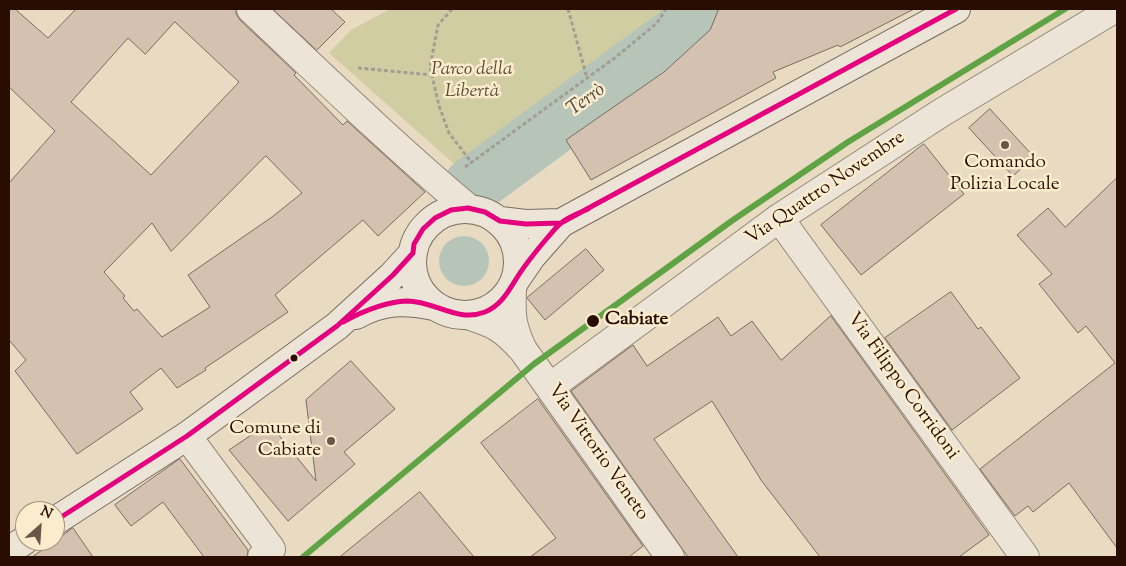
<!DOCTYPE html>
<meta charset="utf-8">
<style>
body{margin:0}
#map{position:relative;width:1126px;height:566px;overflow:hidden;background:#e8dbc1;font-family:"Sorts Mill Goudy",serif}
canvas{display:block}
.frame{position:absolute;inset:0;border:10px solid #290d03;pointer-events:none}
.north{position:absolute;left:15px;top:501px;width:50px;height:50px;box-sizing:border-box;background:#faeccc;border:1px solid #a6937c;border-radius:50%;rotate:26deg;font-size:14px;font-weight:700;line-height:20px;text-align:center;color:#290d03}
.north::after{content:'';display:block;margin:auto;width:18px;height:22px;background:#6c5546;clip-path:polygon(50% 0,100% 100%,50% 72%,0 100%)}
</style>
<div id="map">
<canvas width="1126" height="566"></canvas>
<div class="frame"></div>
<div class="north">N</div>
</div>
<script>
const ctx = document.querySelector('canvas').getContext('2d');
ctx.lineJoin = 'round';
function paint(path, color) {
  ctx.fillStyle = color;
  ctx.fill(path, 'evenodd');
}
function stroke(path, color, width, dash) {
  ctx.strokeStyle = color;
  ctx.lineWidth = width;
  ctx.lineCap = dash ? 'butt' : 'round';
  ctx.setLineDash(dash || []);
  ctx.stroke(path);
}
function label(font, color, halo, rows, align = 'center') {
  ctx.font = font + ' "Sorts Mill Goudy",serif';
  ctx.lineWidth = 5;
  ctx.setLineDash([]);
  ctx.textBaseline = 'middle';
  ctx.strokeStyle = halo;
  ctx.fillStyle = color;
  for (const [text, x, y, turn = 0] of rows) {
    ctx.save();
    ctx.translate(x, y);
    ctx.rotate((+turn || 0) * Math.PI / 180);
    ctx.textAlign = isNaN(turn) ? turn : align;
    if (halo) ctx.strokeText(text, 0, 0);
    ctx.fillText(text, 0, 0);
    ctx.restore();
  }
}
paint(new Path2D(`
 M 390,9 L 681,9 C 656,55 600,82 559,111 C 528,132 500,156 470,178 L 329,53 L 351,30 Z`), '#d1cda3');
paint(new Path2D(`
 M439 261a25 25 0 1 1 50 0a25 25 0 1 1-50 0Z`), '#b7c5b9');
stroke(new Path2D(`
 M 472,186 L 684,30 L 693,9`), '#b7c5b9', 58);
const building = new Path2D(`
 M 9,9 L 15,9 L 48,38 L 76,9 L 236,9 L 236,14 L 240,20 L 296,73 L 294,75 L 343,125 L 347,121 L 425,192 L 378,236 L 363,220 L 275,295 L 288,312 L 205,368 L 206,370 L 177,388 L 161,368 L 130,392 L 143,409 L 77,454 L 15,371 L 26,360 L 9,340 L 9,183 L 55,131 L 9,87 ZM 175,22 L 239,82 L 151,175 L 71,102 L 128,38 L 145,54 ZM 266,156 L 302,193 L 272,217 L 188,275 L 210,307 L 162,337 L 137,309 L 134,311 L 123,298 L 125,296 L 104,272 L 152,223 L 171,251 Z
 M 273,9 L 331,9 L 345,22 L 317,50 Z
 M 719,9 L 914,9 L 840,47 L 838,45 L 773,72 L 776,78 L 591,180 L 566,140 L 664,72 L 710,30 Z
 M 990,109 L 1034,157 L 1013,176 L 969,128 Z
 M 924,144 L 964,194 L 861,275 L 821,225 Z
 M 1117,178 L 1117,548 L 1069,483 L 1033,512 L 1028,506 L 1015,516 L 980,469 L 1115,363 L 1086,326 L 1078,333 L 1039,284 L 1052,274 L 1017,235 L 1048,208 L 1065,227 Z
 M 586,249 L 604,270 L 545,320 L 527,298 Z
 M 951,292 L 978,329 L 981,327 L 1020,378 L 952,430 L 885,338 Z
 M 831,316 L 989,535 L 959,557 L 820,557 L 761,480 L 712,401 L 654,439 L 738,557 L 688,557 L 571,391 L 633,345 L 647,366 L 718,317 L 731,336 L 752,321 L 781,360 Z
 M 351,361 L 395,409 L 344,452 L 355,464 L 288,521 L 229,450 L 269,423 L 316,481 L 306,400 Z
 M 538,399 L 643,546 L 629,557 L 530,557 L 556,538 L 481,443 Z
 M 180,459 L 248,550 L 247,557 L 204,557 L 163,502 L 131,526 L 115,505 Z
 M 420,492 L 474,557 L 340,557 Z
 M 73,528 L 93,557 L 32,557 L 55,541 Z`);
paint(building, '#d5c1b0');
stroke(building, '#786d5f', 1);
const street = new Path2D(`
 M 251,9 C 322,76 393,145 468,208
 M 779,218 L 1025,557
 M 512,288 C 511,315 511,324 522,348
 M 467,315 C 496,324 503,328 523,350 L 670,557
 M 550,387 L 779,218 L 941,113 L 1114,9
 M 187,436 L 271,549 L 262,557`);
const secondary = new Path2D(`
 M412 262a53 53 0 1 1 106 0a53 53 0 1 1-106 0Z
 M 500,221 L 526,224 L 561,223
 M 516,279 L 531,257 L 561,223 L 956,9
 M 356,315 C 383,300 404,300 434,306
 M 55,521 L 187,436 L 337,326 L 393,275 L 413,253
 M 9,551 L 25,540`);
stroke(street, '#938878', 30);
stroke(secondary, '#786d5f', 30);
stroke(new Path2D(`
 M 452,9 L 438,25 L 430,67 L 439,106 L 449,133 L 472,163
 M 568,9 L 587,78
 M 358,68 L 432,75
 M 465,167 L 616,57 L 657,23 L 666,9`), '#a49d92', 3, [4, 2.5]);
stroke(street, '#ebe4d7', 28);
stroke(secondary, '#ebe4d7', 28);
stroke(new Path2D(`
 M 343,322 C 363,311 384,302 407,301 C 435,301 457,323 485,312 C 502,305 509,290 518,276 C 527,262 537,250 548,237 C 552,233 556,227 561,223 C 568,217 579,213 588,209
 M 55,521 L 187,436 L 337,326 L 393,275 L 413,253 L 414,244 L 423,229 L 435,218 L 451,210 L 468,208 L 485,212 L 500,221 L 526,224 L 561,223 L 956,9`), '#e5007d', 5);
stroke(new Path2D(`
 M 303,557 L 534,364 L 733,220 L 848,142 L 1065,9`), '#5fa345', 6);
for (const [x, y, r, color] of [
 [1005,145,5,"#6c5546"],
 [593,321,7,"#290d03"],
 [294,358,4.5,"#290d03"],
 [331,441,5,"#6c5546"]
]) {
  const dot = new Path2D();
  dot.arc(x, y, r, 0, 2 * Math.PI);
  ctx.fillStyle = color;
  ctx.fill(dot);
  stroke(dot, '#faeccc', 2);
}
label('italic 19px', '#5d4c32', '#faeccc', [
 ["Parco della",472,71],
 ["Libertà",472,93]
]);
label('19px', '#290d03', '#faeccc', [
 ["Comando",1005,164],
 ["Polizia Locale",1005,186],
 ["Comune di",321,430,"right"],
 ["Cabiate",321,452,"right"]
]);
label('19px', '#290d03', '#faeccc', [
 ["Via Quattro Novembre",826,189,-34],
 ["Via Filippo Corridoni",902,387,54],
 ["Via Vittorio Veneto",597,453,55]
]);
label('bold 19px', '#290d03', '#faeccc', [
 ["Cabiate",605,321]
], 'left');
label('italic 20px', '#534a42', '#faeccc', [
 ["Terrò",587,101,-36]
]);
</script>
